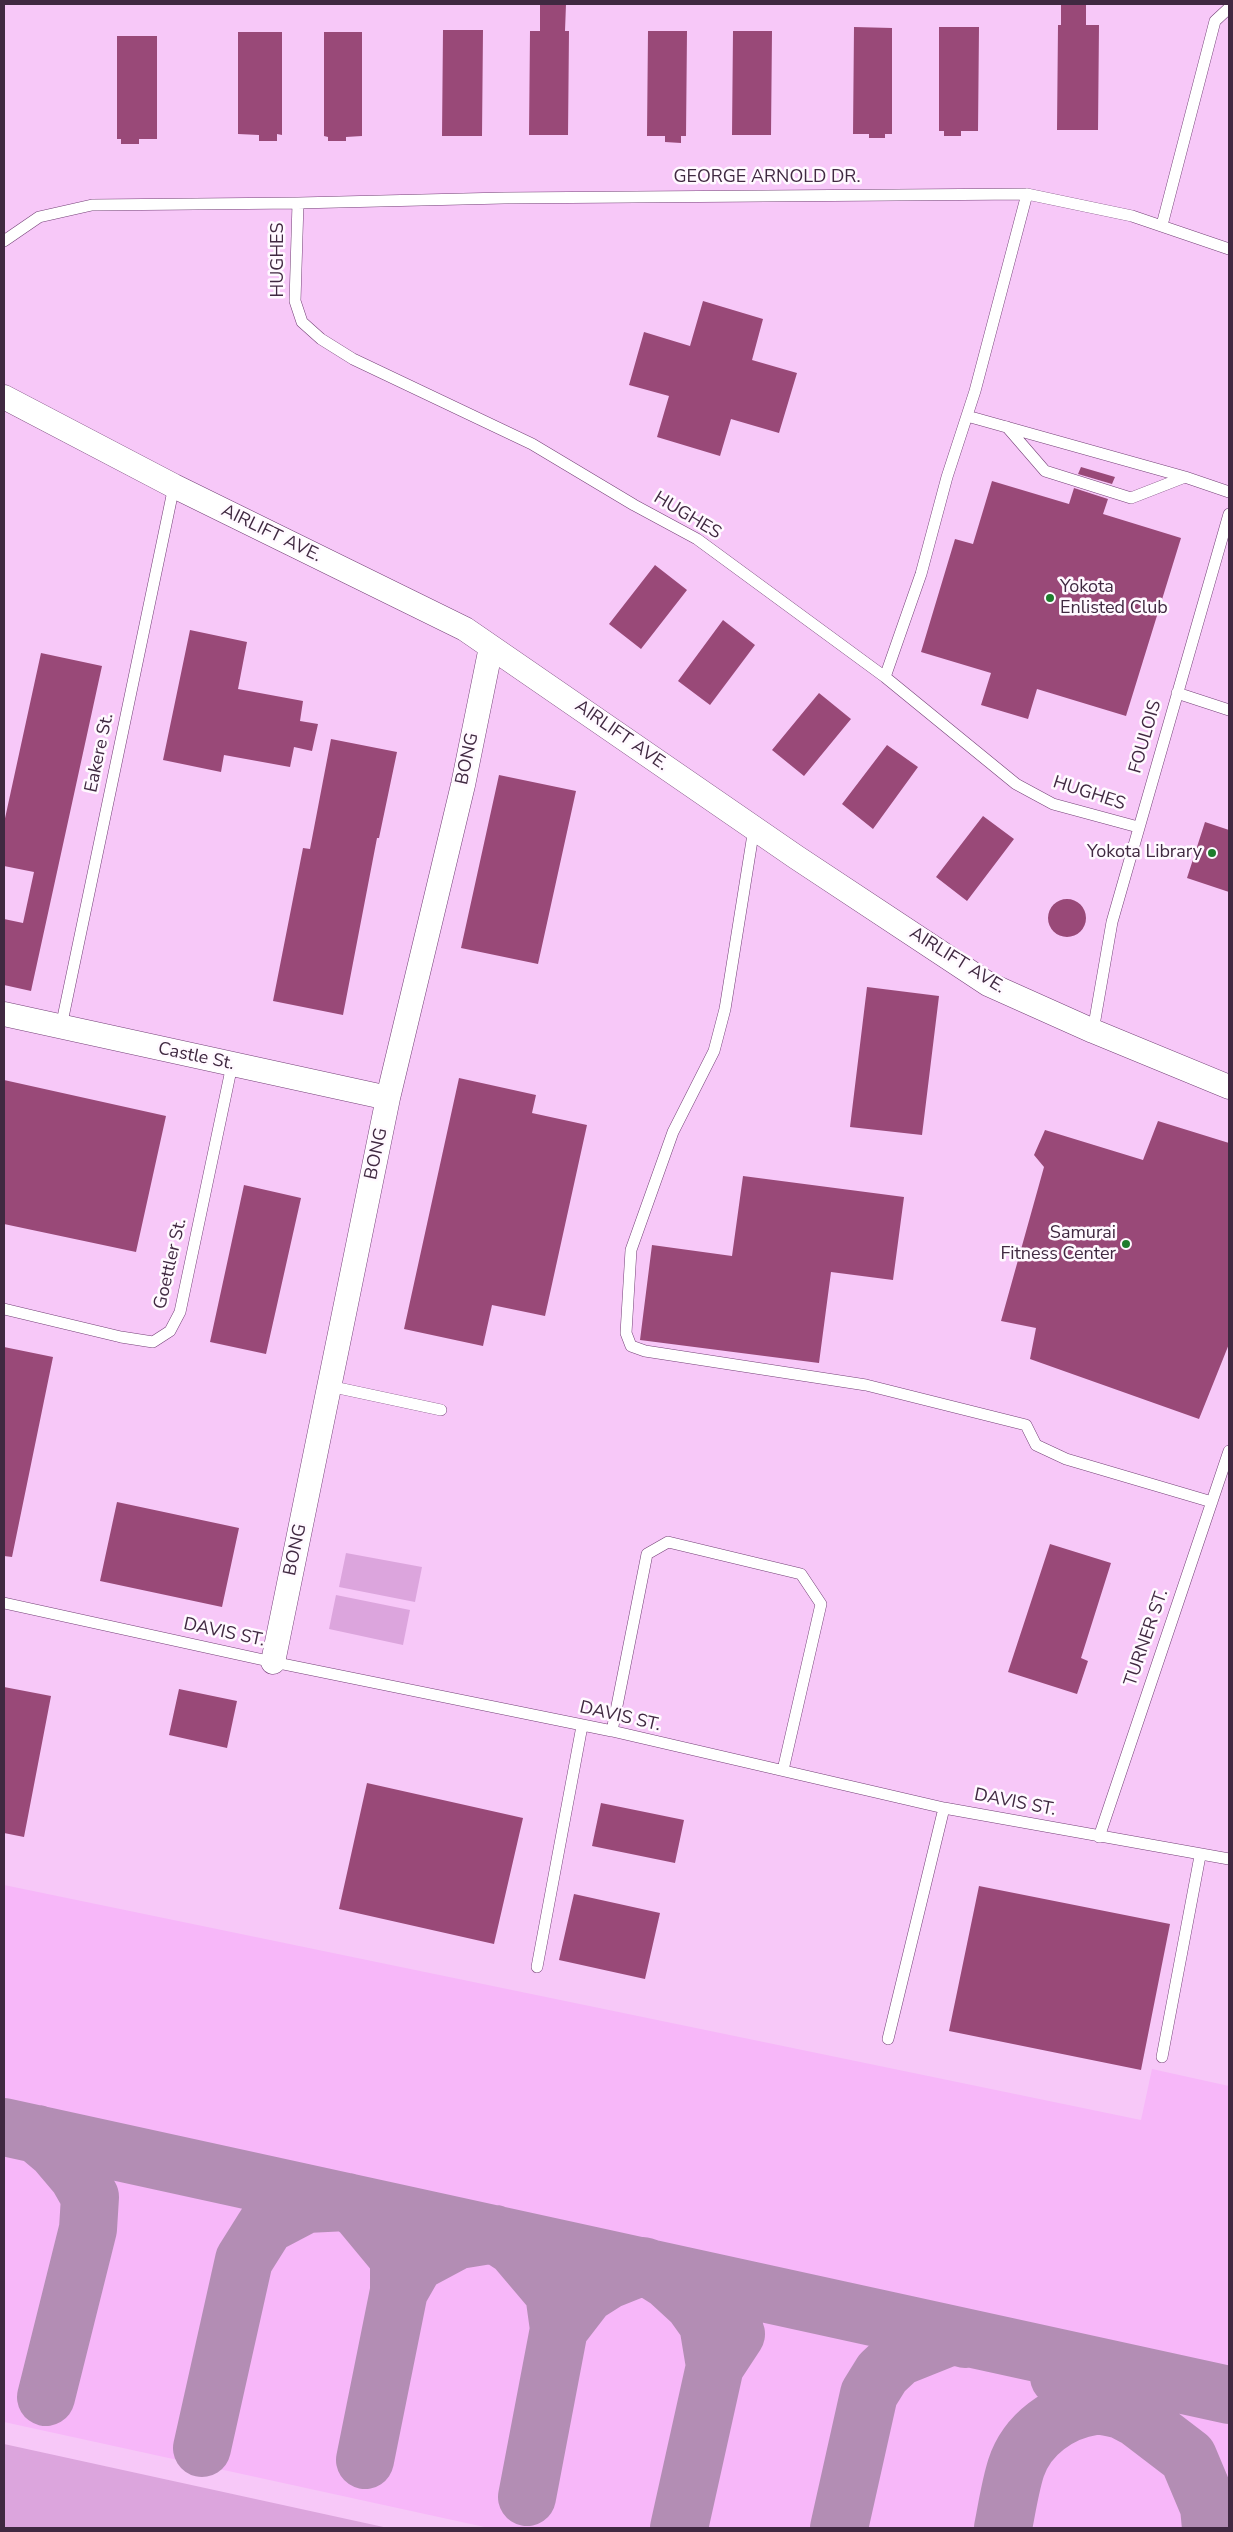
<!DOCTYPE html>
<style>
body{margin:0}
#map{position:relative;width:1233px;height:2532px;overflow:hidden;background:#f7c8f8;font-family:"Nunito Sans",sans-serif}
canvas{display:block}
.frame{position:absolute;inset:0;border:5px solid #402941;pointer-events:none}
</style>
<div id="map">
<canvas width="1233" height="2532"></canvas>
<div class="frame"></div>
</div>
<script>
const ctx = document.querySelector('canvas').getContext('2d');
ctx.lineJoin = 'round';
function paint(path, color) {
  ctx.fillStyle = color;
  ctx.fill(path, 'evenodd');
}
function stroke(path, color, width, dash) {
  ctx.strokeStyle = color;
  ctx.lineWidth = width;
  ctx.lineCap = dash ? 'butt' : 'round';
  ctx.setLineDash(dash || []);
  ctx.stroke(path);
}
function label(font, color, halo, rows, align = 'center') {
  ctx.font = font + ' "Nunito Sans",sans-serif';
  ctx.lineWidth = 5;
  ctx.setLineDash([]);
  ctx.textBaseline = 'middle';
  ctx.strokeStyle = halo;
  ctx.fillStyle = color;
  for (const [text, x, y, turn = 0] of rows) {
    ctx.save();
    ctx.translate(x, y);
    ctx.rotate((+turn || 0) * Math.PI / 180);
    ctx.textAlign = isNaN(turn) ? turn : align;
    if (halo) ctx.strokeText(text, 0, 0);
    ctx.fillText(text, 0, 0);
    ctx.restore();
  }
}
paint(new Path2D(`
 M 4,1885 L 1141,2120 L 1152,2069 L 1229,2086 L 1229,2528 L 489,2528 L 4,2422 Z`), '#f7b7f9');
paint(new Path2D(`
 M 346,1553 L 422,1567 L 415,1602 L 339,1587 Z
 M 336,1595 L 410,1610 L 403,1645 L 329,1629 Z
 M 4,2444 L 388,2528 L 4,2528 Z`), '#dca5dd');
stroke(new Path2D(`
 M 4,2127 L 1229,2395
 M 37,2134 L 56,2150 L 78,2176 L 90,2197 L 88,2229 L 46,2397
 M 1059,2377 L 1137,2418 L 1188,2457 L 1209,2507 L 1211,2528
 M 202,2448 L 244,2260 L 266,2225 L 306,2204 L 347,2202 L 360,2211 L 399,2258 L 399,2291
 M 365,2460 L 399,2291 L 415,2263 L 458,2240 L 495,2234 L 515,2247 L 554,2293 L 559,2329
 M 527,2497 L 559,2329 L 586,2294 L 608,2280 L 643,2266 L 649,2268 L 668,2280 L 693,2303 L 708,2324 L 715,2366
 M 679,2528 L 715,2366 L 736,2334
 M 839,2528 L 869,2394 L 882,2373 L 899,2357 L 954,2335 L 965,2339
 M 1003,2528 C 1007,2508 1010,2487 1016,2468 C 1027,2434 1060,2411 1094,2406 C 1103,2405 1113,2408 1121,2410`), '#b38db4', 58);
paint(new Path2D(`
 M 540,4 L 566,4 L 565,31 L 569,31 L 568,135 L 529,135 L 530,31 L 540,31 Z
 M 1061,4 L 1086,4 L 1086,25 L 1099,25 L 1098,130 L 1057,130 L 1058,25 L 1061,25 Z
 M 854,27 L 892,28 L 892,134 L 885,134 L 885,138 L 869,138 L 869,134 L 853,134 Z
 M 939,27 L 979,27 L 978,131 L 961,131 L 961,136 L 944,136 L 944,131 L 939,131 Z
 M 443,30 L 483,30 L 482,136 L 442,136 Z
 M 648,31 L 687,31 L 686,136 L 681,136 L 681,143 L 665,142 L 665,136 L 647,136 Z
 M 733,31 L 772,31 L 771,135 L 732,135 Z
 M 238,32 L 282,32 L 282,135 L 277,134 L 277,141 L 259,141 L 259,135 L 238,134 Z
 M 324,32 L 362,32 L 362,136 L 346,137 L 346,141 L 328,141 L 328,137 L 324,136 Z
 M 117,36 L 157,36 L 157,139 L 139,139 L 139,144 L 121,144 L 121,139 L 117,139 Z
 M 703,301 L 763,319 L 752,360 L 797,373 L 779,433 L 731,419 L 720,456 L 657,437 L 669,396 L 629,385 L 644,332 L 690,346 Z
 M 1081,467 L 1115,477 L 1112,484 L 1078,474 Z
 M 992,481 L 1069,504 L 1074,488 L 1108,499 L 1103,514 L 1181,538 L 1126,716 L 1037,689 L 1028,719 L 981,705 L 991,673 L 921,652 L 955,539 L 973,544 Z
 M 655,565 L 687,590 L 641,649 L 609,624 Z
 M 723,620 L 755,645 L 710,705 L 678,681 Z
 M 190,630 L 247,642 L 238,689 L 303,701 L 300,721 L 318,724 L 312,751 L 294,747 L 290,767 L 224,755 L 221,772 L 163,760 Z
 M 41,653 L 102,666 L 31,991 L 4,985 L 4,919 L 23,923 L 34,872 L 4,866 L 4,823 Z
 M 819,693 L 851,719 L 804,776 L 772,750 Z
 M 331,739 L 397,752 L 379,838 L 377,838 L 343,1015 L 273,1001 L 303,848 L 310,849 Z
 M 887,745 L 918,767 L 873,829 L 842,804 Z
 M 499,775 L 576,791 L 538,964 L 461,948 Z
 M 983,816 L 1014,839 L 967,901 L 936,877 Z
 M 1205,822 L 1229,830 L 1229,892 L 1187,878 Z
 M1048 918a19 19 0 1 1 38 0a19 19 0 1 1-38 0Z
 M 867,987 L 939,996 L 922,1135 L 850,1127 Z
 M 459,1078 L 536,1095 L 532,1113 L 587,1125 L 545,1316 L 492,1305 L 483,1346 L 404,1329 Z
 M 4,1080 L 166,1116 L 136,1252 L 4,1224 Z
 M 1158,1121 L 1229,1143 L 1229,1344 L 1199,1419 L 1030,1359 L 1036,1328 L 1001,1321 L 1044,1167 L 1034,1155 L 1045,1130 L 1143,1160 Z
 M 743,1176 L 904,1197 L 893,1280 L 831,1272 L 819,1363 L 640,1340 L 652,1245 L 732,1256 Z
 M 244,1185 L 301,1198 L 266,1354 L 210,1342 Z
 M 4,1347 L 53,1357 L 12,1557 L 4,1556 Z
 M 117,1502 L 239,1528 L 222,1607 L 100,1581 Z
 M 1050,1544 L 1111,1563 L 1081,1658 L 1088,1661 L 1077,1694 L 1008,1672 Z
 M 4,1687 L 51,1696 L 24,1837 L 4,1833 Z
 M 179,1689 L 237,1701 L 227,1748 L 169,1735 Z
 M 367,1783 L 523,1818 L 494,1944 L 339,1909 Z
 M 601,1803 L 684,1820 L 675,1863 L 592,1846 Z
 M 979,1886 L 1170,1924 L 1141,2070 L 949,2031 Z
 M 574,1894 L 660,1913 L 645,1979 L 559,1960 Z`), '#994978');
const service = new Path2D(`
 M 298,203 L 295,301 L 302,322 L 321,339 L 353,359 L 532,444 L 634,505 L 697,539 L 885,677 L 1016,784 L 1053,804 L 1138,827
 M 1162,225 L 1215,21 L 1229,8
 M 4,241 L 39,217 L 92,205 L 298,203 L 504,198 L 1027,194 L 1132,216 L 1229,249
 M 967,416 L 1185,477 L 1229,492
 M 1007,427 L 1045,471 L 1131,498 L 1185,477
 M 885,677 L 921,574 L 947,477 L 975,391 L 1027,194
 M 1177,693 L 1229,710
 M 754,828 L 725,1009 L 714,1051 L 673,1132 L 631,1250 L 626,1333 L 631,1346 L 645,1351 L 866,1385 L 1026,1425 L 1036,1445 L 1066,1459 L 1212,1502
 M 61,1027 L 174,486
 M 1093,1031 L 1112,922 L 1229,514
 M 4,1309 L 121,1337 L 153,1342 L 170,1331 L 180,1312 L 232,1065
 M 329,1386 L 441,1410
 M 4,1603 L 273,1662 L 612,1731 L 944,1808 L 1229,1859
 M 612,1731 L 647,1554 L 668,1542 L 801,1574 L 821,1604 L 783,1770
 M 1099,1837 L 1229,1451
 M 537,1967 L 582,1726
 M 888,2039 L 944,1808
 M 1162,2057 L 1200,1856`);
const minor = new Path2D(`
 M 4,397 L 174,486 L 465,629 L 796,857 L 988,984 L 1093,1031 L 1229,1087
 M 4,1014 L 388,1098
 M 273,1662 L 388,1098 L 463,785 L 491,647`);
stroke(service, '#744177', 12);
stroke(minor, '#744177', 25);
stroke(service, '#fff', 11);
stroke(minor, '#fff', 24);
for (const [x, y, r, color] of [
 [1050,598,5,"#1e7d2d"],
 [1212,853,5,"#1e7d2d"],
 [1126,1244,5,"#1e7d2d"]
]) {
  const dot = new Path2D();
  dot.arc(x, y, r, 0, 2 * Math.PI);
  ctx.fillStyle = color;
  ctx.fill(dot);
  stroke(dot, '#fff9ff', 2);
}
label('18px', '#402941', '#fff9ff', [
 ["GEORGE ARNOLD DR.",767,178],
 ["HUGHES",279,260,-90],
 ["HUGHES",687,516,31],
 ["AIRLIFT AVE.",271,534,26],
 ["AIRLIFT AVE.",621,736,35],
 ["FOULOIS",1146,737,-74],
 ["Eakere St.",100,753,-78],
 ["BONG",468,759,-78],
 ["HUGHES",1089,794,18],
 ["AIRLIFT AVE.",957,961,32],
 ["Castle St.",196,1057,12],
 ["BONG",377,1154,-78],
 ["Goettler St.",171,1264,-77],
 ["BONG",296,1550,-78],
 ["DAVIS ST.",224,1633,12],
 ["TURNER ST.",1147,1638,-71],
 ["DAVIS ST.",620,1717,13],
 ["DAVIS ST.",1015,1803,11]
]);
label('18px', '#402941', '#fff9ff', [
 ["Yokota",1060,588,"left"],
 ["Enlisted Club",1060,609,"left"],
 ["Yokota Library",1202,853],
 ["Samurai",1116,1234],
 ["Fitness Center",1116,1255]
], 'right');
</script>
